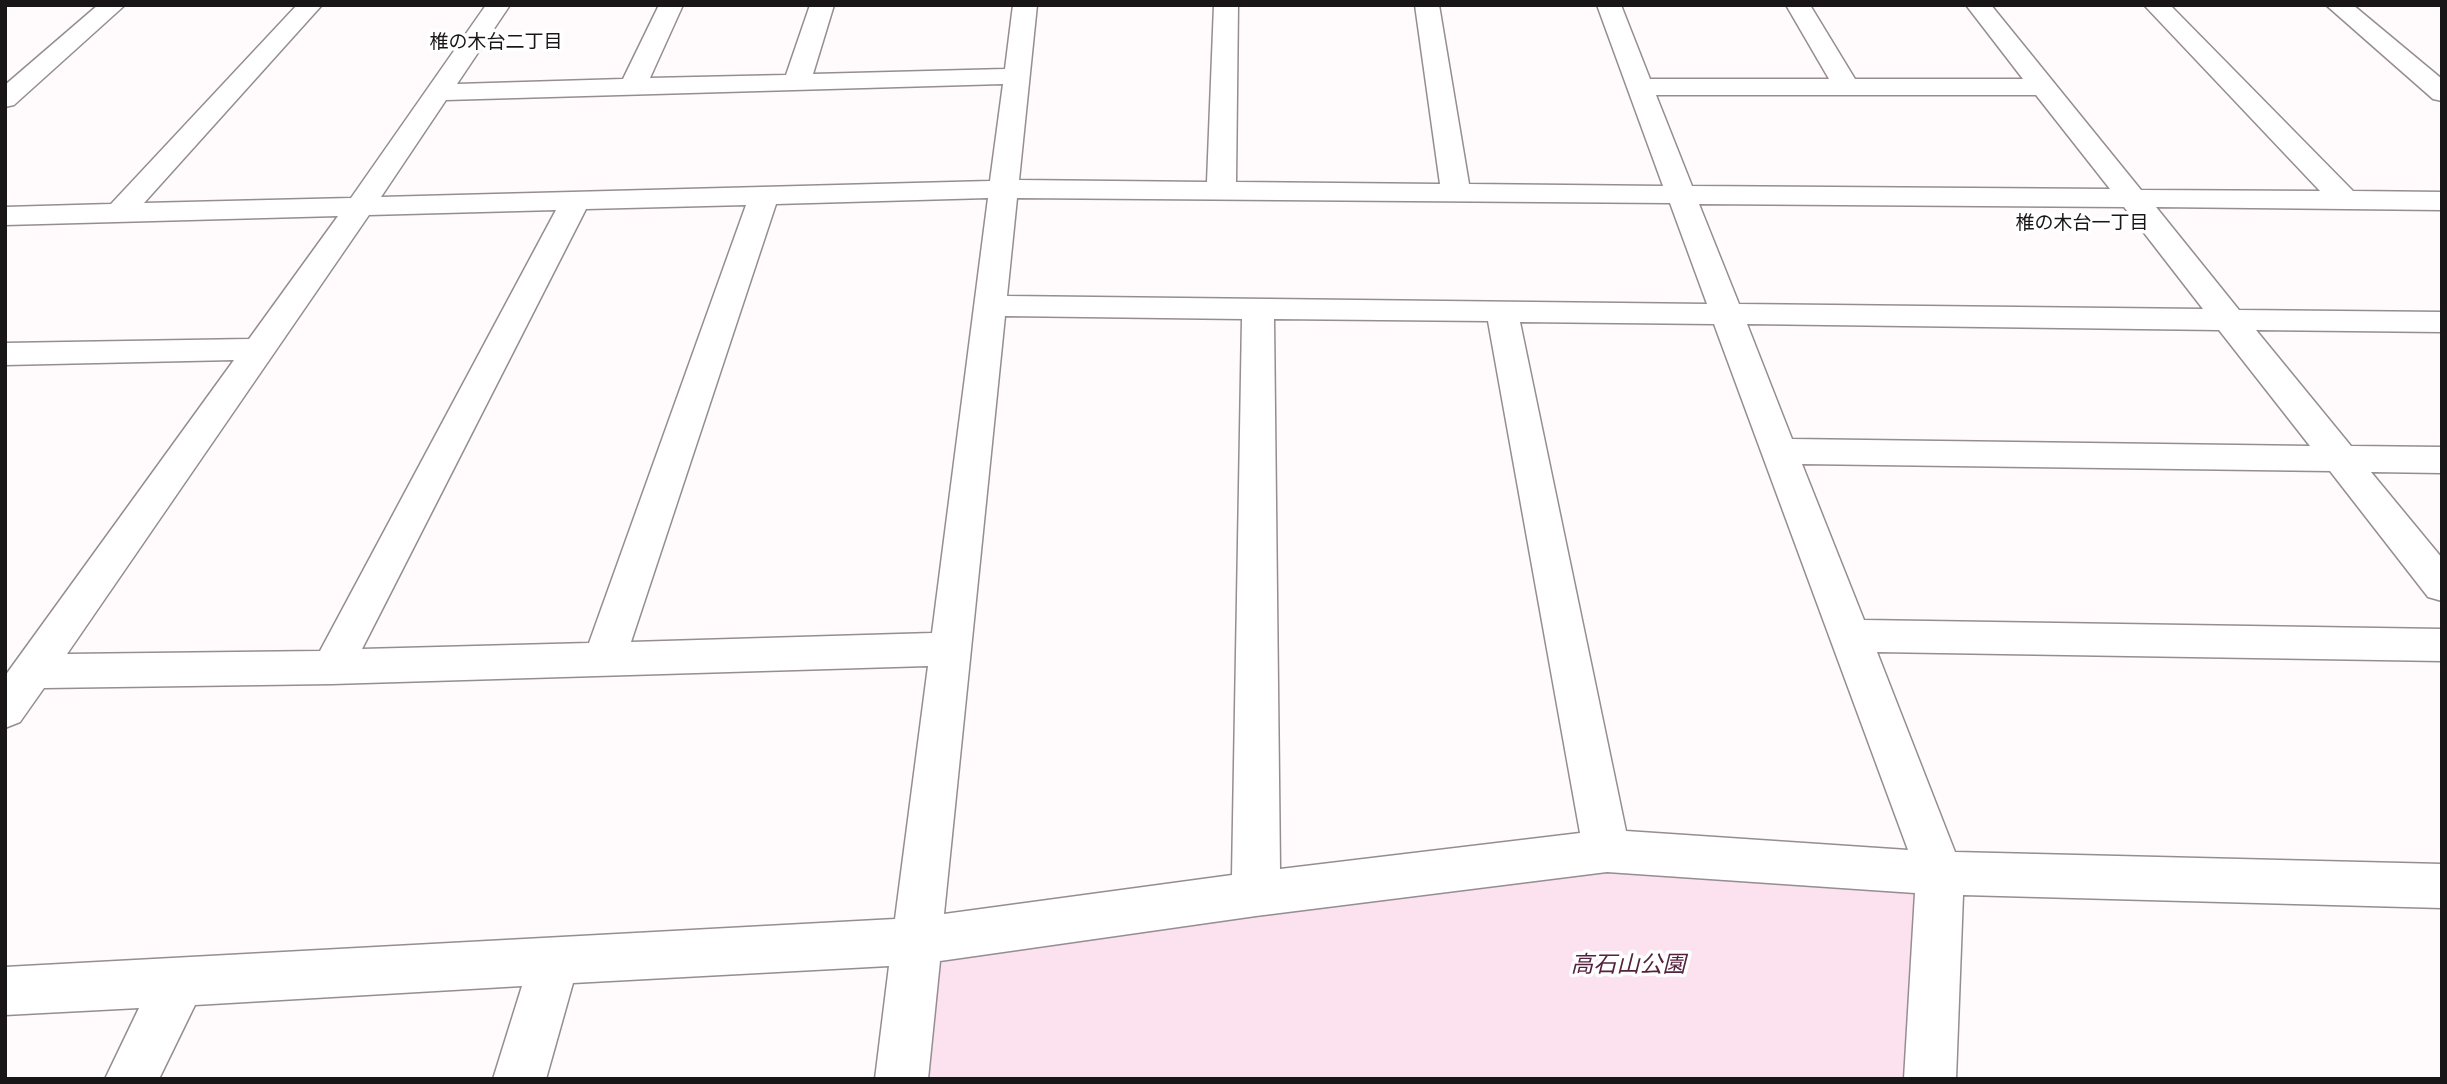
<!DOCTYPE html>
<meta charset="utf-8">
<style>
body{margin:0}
#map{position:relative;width:2447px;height:1084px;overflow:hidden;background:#fffafc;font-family:"Source Serif 4",serif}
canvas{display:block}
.frame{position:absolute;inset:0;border:7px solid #191618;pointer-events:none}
</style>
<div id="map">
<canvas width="2447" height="1084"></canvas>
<div class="frame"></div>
</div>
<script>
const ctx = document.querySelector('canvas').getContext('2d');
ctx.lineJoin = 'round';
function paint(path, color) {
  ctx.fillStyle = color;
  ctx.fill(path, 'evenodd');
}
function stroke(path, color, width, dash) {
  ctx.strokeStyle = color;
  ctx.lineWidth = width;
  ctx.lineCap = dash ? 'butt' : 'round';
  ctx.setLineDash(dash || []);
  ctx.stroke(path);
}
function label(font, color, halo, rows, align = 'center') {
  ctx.font = font + ' "Source Serif 4","Noto Sans JP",serif';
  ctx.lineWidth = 7;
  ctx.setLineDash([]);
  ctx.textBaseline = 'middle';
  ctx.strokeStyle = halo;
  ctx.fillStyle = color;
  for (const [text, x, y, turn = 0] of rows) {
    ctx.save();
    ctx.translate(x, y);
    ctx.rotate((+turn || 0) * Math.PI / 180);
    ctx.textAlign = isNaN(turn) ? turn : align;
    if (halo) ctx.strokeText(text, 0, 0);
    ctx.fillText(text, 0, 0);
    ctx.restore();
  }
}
paint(new Path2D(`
 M 1607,851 L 1940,873 L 1923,1079 L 901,1079 L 918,941 Z`), '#fbe2ee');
const minor = new Path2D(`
 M 98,5 L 125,5 L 14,105 L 5,107 L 5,85 Z
 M 297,5 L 322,5 L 144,203 L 351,198 L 486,5 L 510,5 L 457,84 L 623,79 L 659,5 L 683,5 L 650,78 L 786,75 L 810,5 L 834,5 L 813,74 L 1005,69 L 1013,5 L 1037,5 L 1019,180 L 1207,182 L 1214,5 L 1238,5 L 1236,182 L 1440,184 L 1415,5 L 1439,5 L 1469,184 L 1663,186 L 1597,5 L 1621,5 L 1650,79 L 1829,79 L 1786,5 L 1810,5 L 1855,79 L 2023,79 L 1966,5 L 1991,5 L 2141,190 L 2320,191 L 2144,5 L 2170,5 L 2353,191 L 2442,192 L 2442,210 L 2156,207 L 2239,310 L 2442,312 L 2442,332 L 2256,330 L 2351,446 L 2442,447 L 2442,473 L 2371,472 L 2442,558 L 2442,601 L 2428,597 L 2330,471 L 1802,464 L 1864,620 L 2442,629 L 2442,661 L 1877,652 L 1955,852 L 2442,864 L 2442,908 L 1963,895 L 1956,1079 L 1904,1079 L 1915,893 L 1607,872 L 1256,916 L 940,961 L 928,1079 L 875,1079 L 889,966 L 573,983 L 546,1079 L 493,1079 L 522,986 L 195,1005 L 159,1079 L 105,1079 L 139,1008 L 5,1015 L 5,967 L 895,919 L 928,666 L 332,684 L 44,688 L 20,722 L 5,728 L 5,676 L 234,360 L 5,365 L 5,343 L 249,339 L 338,216 L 5,225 L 5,207 L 111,204 ZM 1003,84 L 990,181 L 381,197 L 446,100 ZM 1656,95 L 2036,95 L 2110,189 L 1692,186 ZM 988,198 L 932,633 L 631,642 L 776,204 ZM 1017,198 L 1670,203 L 1707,304 L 1007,296 ZM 1699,204 L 2124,207 L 2203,309 L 1739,304 ZM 746,205 L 589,643 L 362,649 L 586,209 ZM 556,210 L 320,651 L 67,654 L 369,215 ZM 1005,316 L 1242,319 L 1232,875 L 944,914 ZM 1274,319 L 1488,321 L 1580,833 L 1280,869 ZM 1520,322 L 1714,324 L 1908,850 L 1626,831 ZM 1747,324 L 2219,330 L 2310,446 L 1792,439 Z
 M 2326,5 L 2353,5 L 2442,79 L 2442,101 L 2433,99 Z`);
stroke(minor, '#958d91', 3);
paint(minor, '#fff');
label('19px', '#191618', '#fff', [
 ["椎の木台二丁目",496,43],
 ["椎の木台一丁目",2082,224]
]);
label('italic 23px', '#54213e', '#fff', [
 ["高石山公園",1628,966]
]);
</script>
